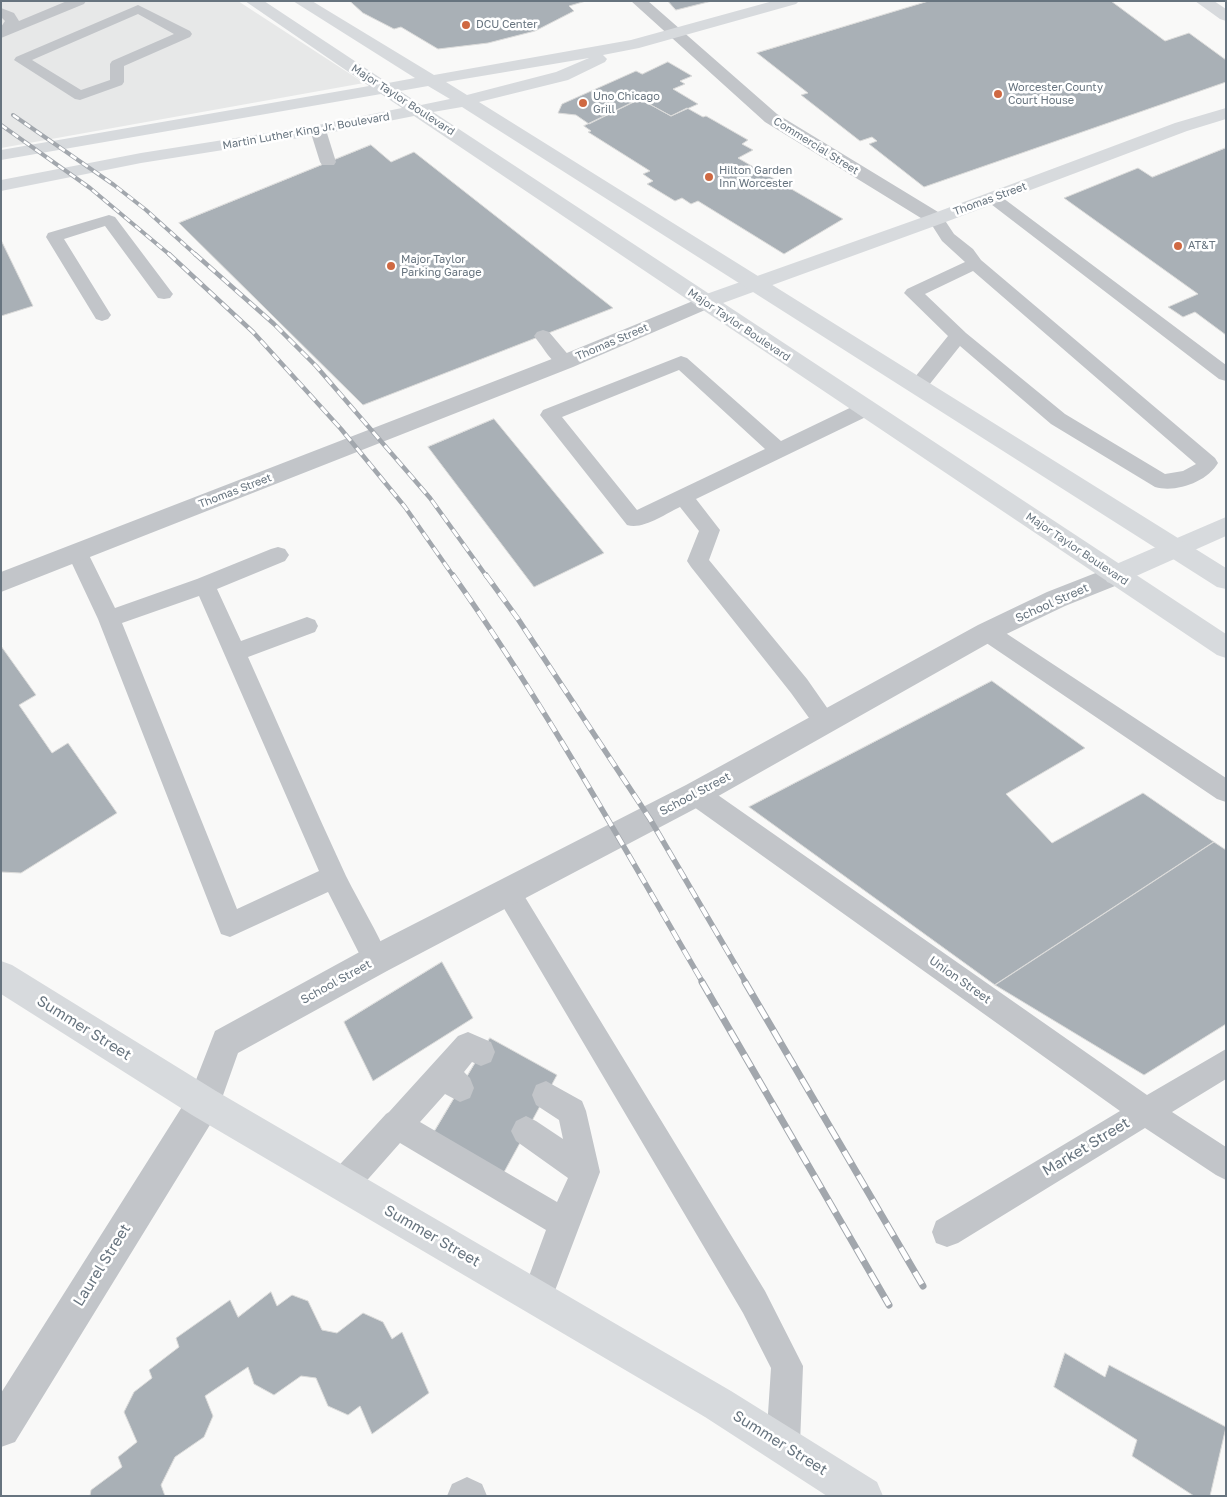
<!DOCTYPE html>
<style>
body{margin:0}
#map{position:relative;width:1227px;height:1497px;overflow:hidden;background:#f9f9f8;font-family:"Golos Text",sans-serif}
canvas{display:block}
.frame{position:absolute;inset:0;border:2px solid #67747f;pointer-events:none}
</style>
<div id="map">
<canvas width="1227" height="1497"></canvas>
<div class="frame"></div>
</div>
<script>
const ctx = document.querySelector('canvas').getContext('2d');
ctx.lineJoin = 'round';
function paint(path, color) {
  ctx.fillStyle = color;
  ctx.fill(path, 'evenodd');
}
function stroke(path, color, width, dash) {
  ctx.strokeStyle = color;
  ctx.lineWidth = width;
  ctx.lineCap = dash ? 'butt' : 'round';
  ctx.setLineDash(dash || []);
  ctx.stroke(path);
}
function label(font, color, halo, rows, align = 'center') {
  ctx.font = font + ' "Golos Text",sans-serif';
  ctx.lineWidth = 5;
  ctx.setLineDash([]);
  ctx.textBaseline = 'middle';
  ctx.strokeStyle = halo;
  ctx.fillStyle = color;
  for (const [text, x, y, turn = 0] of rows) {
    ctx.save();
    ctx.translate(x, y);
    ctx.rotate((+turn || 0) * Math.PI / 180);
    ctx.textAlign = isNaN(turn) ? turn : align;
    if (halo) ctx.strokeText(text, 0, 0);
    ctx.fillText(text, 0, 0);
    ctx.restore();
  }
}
paint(new Path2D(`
 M 1,1 L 238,1 L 364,83 L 1,148 Z`), '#e7e8e8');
const building = new Path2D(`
 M 350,1 L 586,1 L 569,6 L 574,11 L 535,31 L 488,43 L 438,49 L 401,27 L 394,29 L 363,13 Z
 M 668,1 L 712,1 L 676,10 Z
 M 929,1 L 1111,1 L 1165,41 L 1189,33 L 1226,60 L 1226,82 L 924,187 L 869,144 L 877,141 L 872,137 L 860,141 L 801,95 L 808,93 L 757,53 Z
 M 668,62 L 692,76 L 680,81 L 685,84 L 673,89 L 698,104 L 671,116 L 640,99 L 589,124 L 576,115 L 558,113 L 562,104 L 636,71 L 642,74 Z
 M 640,99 L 671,116 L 687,108 L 703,117 L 706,116 L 748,140 L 742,144 L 753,150 L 738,158 L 843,219 L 784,254 L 698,201 L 691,204 L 682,198 L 675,201 L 647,184 L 653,181 L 643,174 L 650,171 L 588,132 L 591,131 L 584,126 Z
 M 371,145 L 391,162 L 414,152 L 613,308 L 363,405 L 179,223 Z
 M 1226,148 L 1226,335 L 1195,312 L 1183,317 L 1168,307 L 1198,294 L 1064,198 L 1138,168 L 1152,177 Z
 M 1,240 L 33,306 L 1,316 Z
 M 494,419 L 604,553 L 534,587 L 428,447 Z
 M 1,646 L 36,695 L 19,705 L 52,753 L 68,743 L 117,813 L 21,873 L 1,872 Z
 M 992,681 L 1085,748 L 1006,794 L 1052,843 L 1143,793 L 1214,842 L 995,985 L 749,807 Z
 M 1214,842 L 1226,850 L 1226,1024 L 1144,1075 L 995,985 Z
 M 442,962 L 473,1018 L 373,1081 L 344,1022 Z
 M 490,1038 L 557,1075 L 503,1174 L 433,1134 Z
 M 271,1292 L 277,1306 L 292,1295 L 308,1301 L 322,1330 L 337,1333 L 363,1313 L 383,1322 L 392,1339 L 402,1332 L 429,1393 L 372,1434 L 360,1406 L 348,1415 L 328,1406 L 316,1378 L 301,1376 L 274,1395 L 254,1384 L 248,1367 L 205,1396 L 213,1416 L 204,1437 L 175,1457 L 161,1485 L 165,1496 L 90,1496 L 91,1490 L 122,1467 L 118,1457 L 137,1442 L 124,1412 L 134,1392 L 152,1378 L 149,1370 L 179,1347 L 176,1338 L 230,1300 L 238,1317 Z
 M 1065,1353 L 1105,1377 L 1109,1365 L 1226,1427 L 1210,1496 L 1194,1496 L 1132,1456 L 1137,1440 L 1054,1387 Z`);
paint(building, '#a9b0b6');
stroke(building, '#dbdbda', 1);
paint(new Path2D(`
 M 67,1 L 86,1 L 84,4 L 1,38 L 1,27 L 5,21 L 1,17 L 1,8 L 14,13 L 19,21 Z
 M 138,5 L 190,31 L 192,34 L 190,37 L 124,66 L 124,82 L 122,85 L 80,100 L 75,99 L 14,60 L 16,57 ZM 138,14 L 174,34 L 112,61 L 110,64 L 110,80 L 81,90 L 32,60 Z
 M 318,125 L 323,127 L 326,130 L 336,162 L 334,165 L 322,165 L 320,162 L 310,130 L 313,127 Z
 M 993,193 L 999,195 L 1226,365 L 1226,381 L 1219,379 L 987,201 L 985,198 L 987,195 Z
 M 936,214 L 942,216 L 954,234 L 973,249 L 981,260 L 1215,458 L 1218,463 C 1207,482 1176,493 1155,487 L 1051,424 L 960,346 L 925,390 L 918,392 L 911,390 L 909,386 L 911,382 L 948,336 L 904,293 L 907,289 L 965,262 L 942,241 L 928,219 L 930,216 ZM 973,271 L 1196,464 L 1183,471 L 1165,474 L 1065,414 L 966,333 L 925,294 Z
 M 109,215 L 115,217 L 173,294 L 170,298 L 164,299 L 158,298 L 105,226 L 64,239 L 111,315 L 108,319 L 102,321 L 96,319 L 46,237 L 48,233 Z
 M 543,330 L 549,332 L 571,358 L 574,362 L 571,366 C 555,371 546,351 537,340 L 534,336 L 537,332 Z
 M 681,356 L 687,358 L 781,441 L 858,404 L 865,402 L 872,404 L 875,409 L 872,414 L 696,499 L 720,530 L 709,560 L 807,679 L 837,722 L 833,729 L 825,732 L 817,729 L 791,693 L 691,567 L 687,561 L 699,531 L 680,507 C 665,514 643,530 627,525 L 540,415 L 543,410 ZM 679,370 L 765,449 L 637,510 L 562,417 Z
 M 78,545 L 85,547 L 115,608 L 197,579 L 271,549 L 278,547 L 285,549 L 289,555 L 285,561 L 217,589 L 241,641 L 307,617 L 315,620 L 318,626 L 315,632 L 248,657 C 281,730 312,803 346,876 C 360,904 377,931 389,960 L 385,969 L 376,973 L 367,969 L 328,892 L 230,937 L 221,934 L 98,619 L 67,553 L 71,547 ZM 199,596 L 319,871 L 237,909 L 122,623 Z
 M 987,623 L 995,626 L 1226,778 L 1226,802 L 1217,799 L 979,638 L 976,632 L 979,626 Z
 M 696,783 L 705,786 L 1147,1095 L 1226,1049 L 1226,1079 L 1172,1112 L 1226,1147 L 1226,1180 L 1216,1175 L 1145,1128 L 958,1243 L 947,1247 L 936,1243 L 932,1232 L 936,1221 L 1120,1111 L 687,802 L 684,794 L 687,786 Z
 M 508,880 L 517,884 L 765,1291 L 803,1366 L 800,1444 L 795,1456 L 783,1461 L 771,1456 L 766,1444 L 771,1368 L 743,1313 L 499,900 L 495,892 L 499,884 Z
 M 468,1032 L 491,1042 L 495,1052 L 491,1062 L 481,1066 L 472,1062 L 464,1072 L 470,1078 L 474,1088 L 470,1098 L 460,1102 L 445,1094 L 420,1122 L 557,1202 L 568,1178 L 516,1141 L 511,1131 L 516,1121 L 526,1116 L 536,1121 L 563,1139 L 559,1120 L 536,1105 L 532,1095 L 536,1085 L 546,1081 L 582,1101 L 586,1111 L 600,1172 L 548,1309 L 537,1314 L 526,1309 L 521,1298 L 546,1230 L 400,1143 L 354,1195 L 343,1199 L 332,1195 L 328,1184 L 332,1173 L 386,1114 L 389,1112 L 458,1036 Z
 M 467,1477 L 482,1484 L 487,1496 L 447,1496 L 452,1484 Z`), '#c2c5c9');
paint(new Path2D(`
 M 631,1 L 648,1 L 777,114 L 943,215 L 945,219 L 943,223 L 936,225 L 929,223 L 765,122 Z
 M 204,1086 L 216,1091 L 221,1103 L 216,1115 L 15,1442 L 1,1447 L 1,1393 L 192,1091 Z`), '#c2c5c9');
paint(new Path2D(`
 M 705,296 L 712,297 L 715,302 L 712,307 L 573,367 L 1,592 L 1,572 L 557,357 Z
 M 1116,565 L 1125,568 L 1128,575 L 1125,582 L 1065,606 L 996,639 L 706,803 L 387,971 L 238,1053 L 216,1115 L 204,1120 L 192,1115 L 187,1103 L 215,1031 L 365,949 L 686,785 L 978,625 L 1047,592 Z`), '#c2c5c9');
paint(new Path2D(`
 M 1195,1 L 1214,1 L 1226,9 L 1226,21 L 1220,19 Z
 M 1226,108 L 1226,119 L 1187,131 L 943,223 L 712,307 L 705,308 L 698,307 L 695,302 L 698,297 L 929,215 L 1175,123 Z
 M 1226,517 L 1226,536 L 1116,585 L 1107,582 L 1104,575 L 1107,568 Z
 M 1,961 L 12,965 L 216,1091 L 731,1391 L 877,1482 L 883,1496 L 827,1496 L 705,1417 L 192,1115 L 1,994 Z`), '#d7dadd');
paint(new Path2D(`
 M 245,1 L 264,1 L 388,83 L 415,78 L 293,1 L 312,1 L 434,75 L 631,40 L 773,1 L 799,1 L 796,4 L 639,48 L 603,55 L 607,59 L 605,62 L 568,80 L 479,102 L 1226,568 L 1226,589 L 1217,587 L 462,107 L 433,112 L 1226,634 L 1226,658 L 1217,655 L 414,116 L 318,135 L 141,163 L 1,191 L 1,180 L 141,153 L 318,125 L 402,108 L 381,94 L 1,160 L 1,150 L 369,86 ZM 589,58 L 556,72 L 467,95 L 446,82 ZM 428,86 L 450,99 L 421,105 L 400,91 Z`), '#d7dadd');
const railFar3 = new Path2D(`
 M 13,115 L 114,185 L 146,210 L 196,255
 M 1,125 L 90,188 L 170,255`);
const railFar2 = new Path2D(`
 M 169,254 L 253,332 L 341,429 L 405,507 L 454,577
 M 195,254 L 274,324 L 316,366 L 430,498 L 487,577`);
const railFar1 = new Path2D(`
 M 453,575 C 545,705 623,846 703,983
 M 486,575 L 518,619 L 650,819 L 746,983`);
const rail = new Path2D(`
 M 702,982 L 889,1305
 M 745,982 L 923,1286`);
stroke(railFar3, '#a2a7ad', 4);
stroke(railFar2, '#a2a7ad', 4.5);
stroke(railFar1, '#a2a7ad', 5.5);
stroke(rail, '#a2a7ad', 7);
stroke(railFar3, '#fff', 2.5, [7]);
stroke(railFar2, '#fff', 3, [9]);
stroke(railFar1, '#fff', 4, [11]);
stroke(rail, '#fff', 5, [14]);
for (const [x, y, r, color] of [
 [466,25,5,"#cf6942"],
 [998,94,5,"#cf6942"],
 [583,103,5,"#cf6942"],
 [709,177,5,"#cf6942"],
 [1178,246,5,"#cf6942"],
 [391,266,5,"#cf6942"]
]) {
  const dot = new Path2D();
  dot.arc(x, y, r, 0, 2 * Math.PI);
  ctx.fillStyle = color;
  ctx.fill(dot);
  stroke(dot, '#fff', 2);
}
label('11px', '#67747f', '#fff', [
 ["DCU Center",476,25],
 ["Worcester County",1008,88],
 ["Court House",1008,101],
 ["Uno Chicago",593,97],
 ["Grill",593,110],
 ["Hilton Garden",719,171],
 ["Inn Worcester",719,184],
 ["AT&T",1188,246],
 ["Major Taylor",401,260],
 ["Parking Garage",401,273]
], 'left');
label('11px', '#67747f', '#fff', [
 ["Major Taylor Boulevard",403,100,33],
 ["Martin Luther King Jr. Boulevard",306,131,-10],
 ["Commercial Street",816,146,32],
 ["Thomas Street",990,199,-20],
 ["Major Taylor Boulevard",739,325,34],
 ["Thomas Street",612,342,-23],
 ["Thomas Street",235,491,-21],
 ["Major Taylor Boulevard",1077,549,34]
]);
label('12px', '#67747f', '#fff', [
 ["School Street",1052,603,-24],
 ["School Street",695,794,-28],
 ["Union Street",960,980,35],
 ["School Street",336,982,-29]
]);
label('15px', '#67747f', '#fff', [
 ["Summer Street",84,1028,32],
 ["Market Street",1086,1147,-31],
 ["Summer Street",432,1236,30],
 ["Laurel Street",102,1265,-58],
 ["Summer Street",780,1443,32]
]);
</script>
